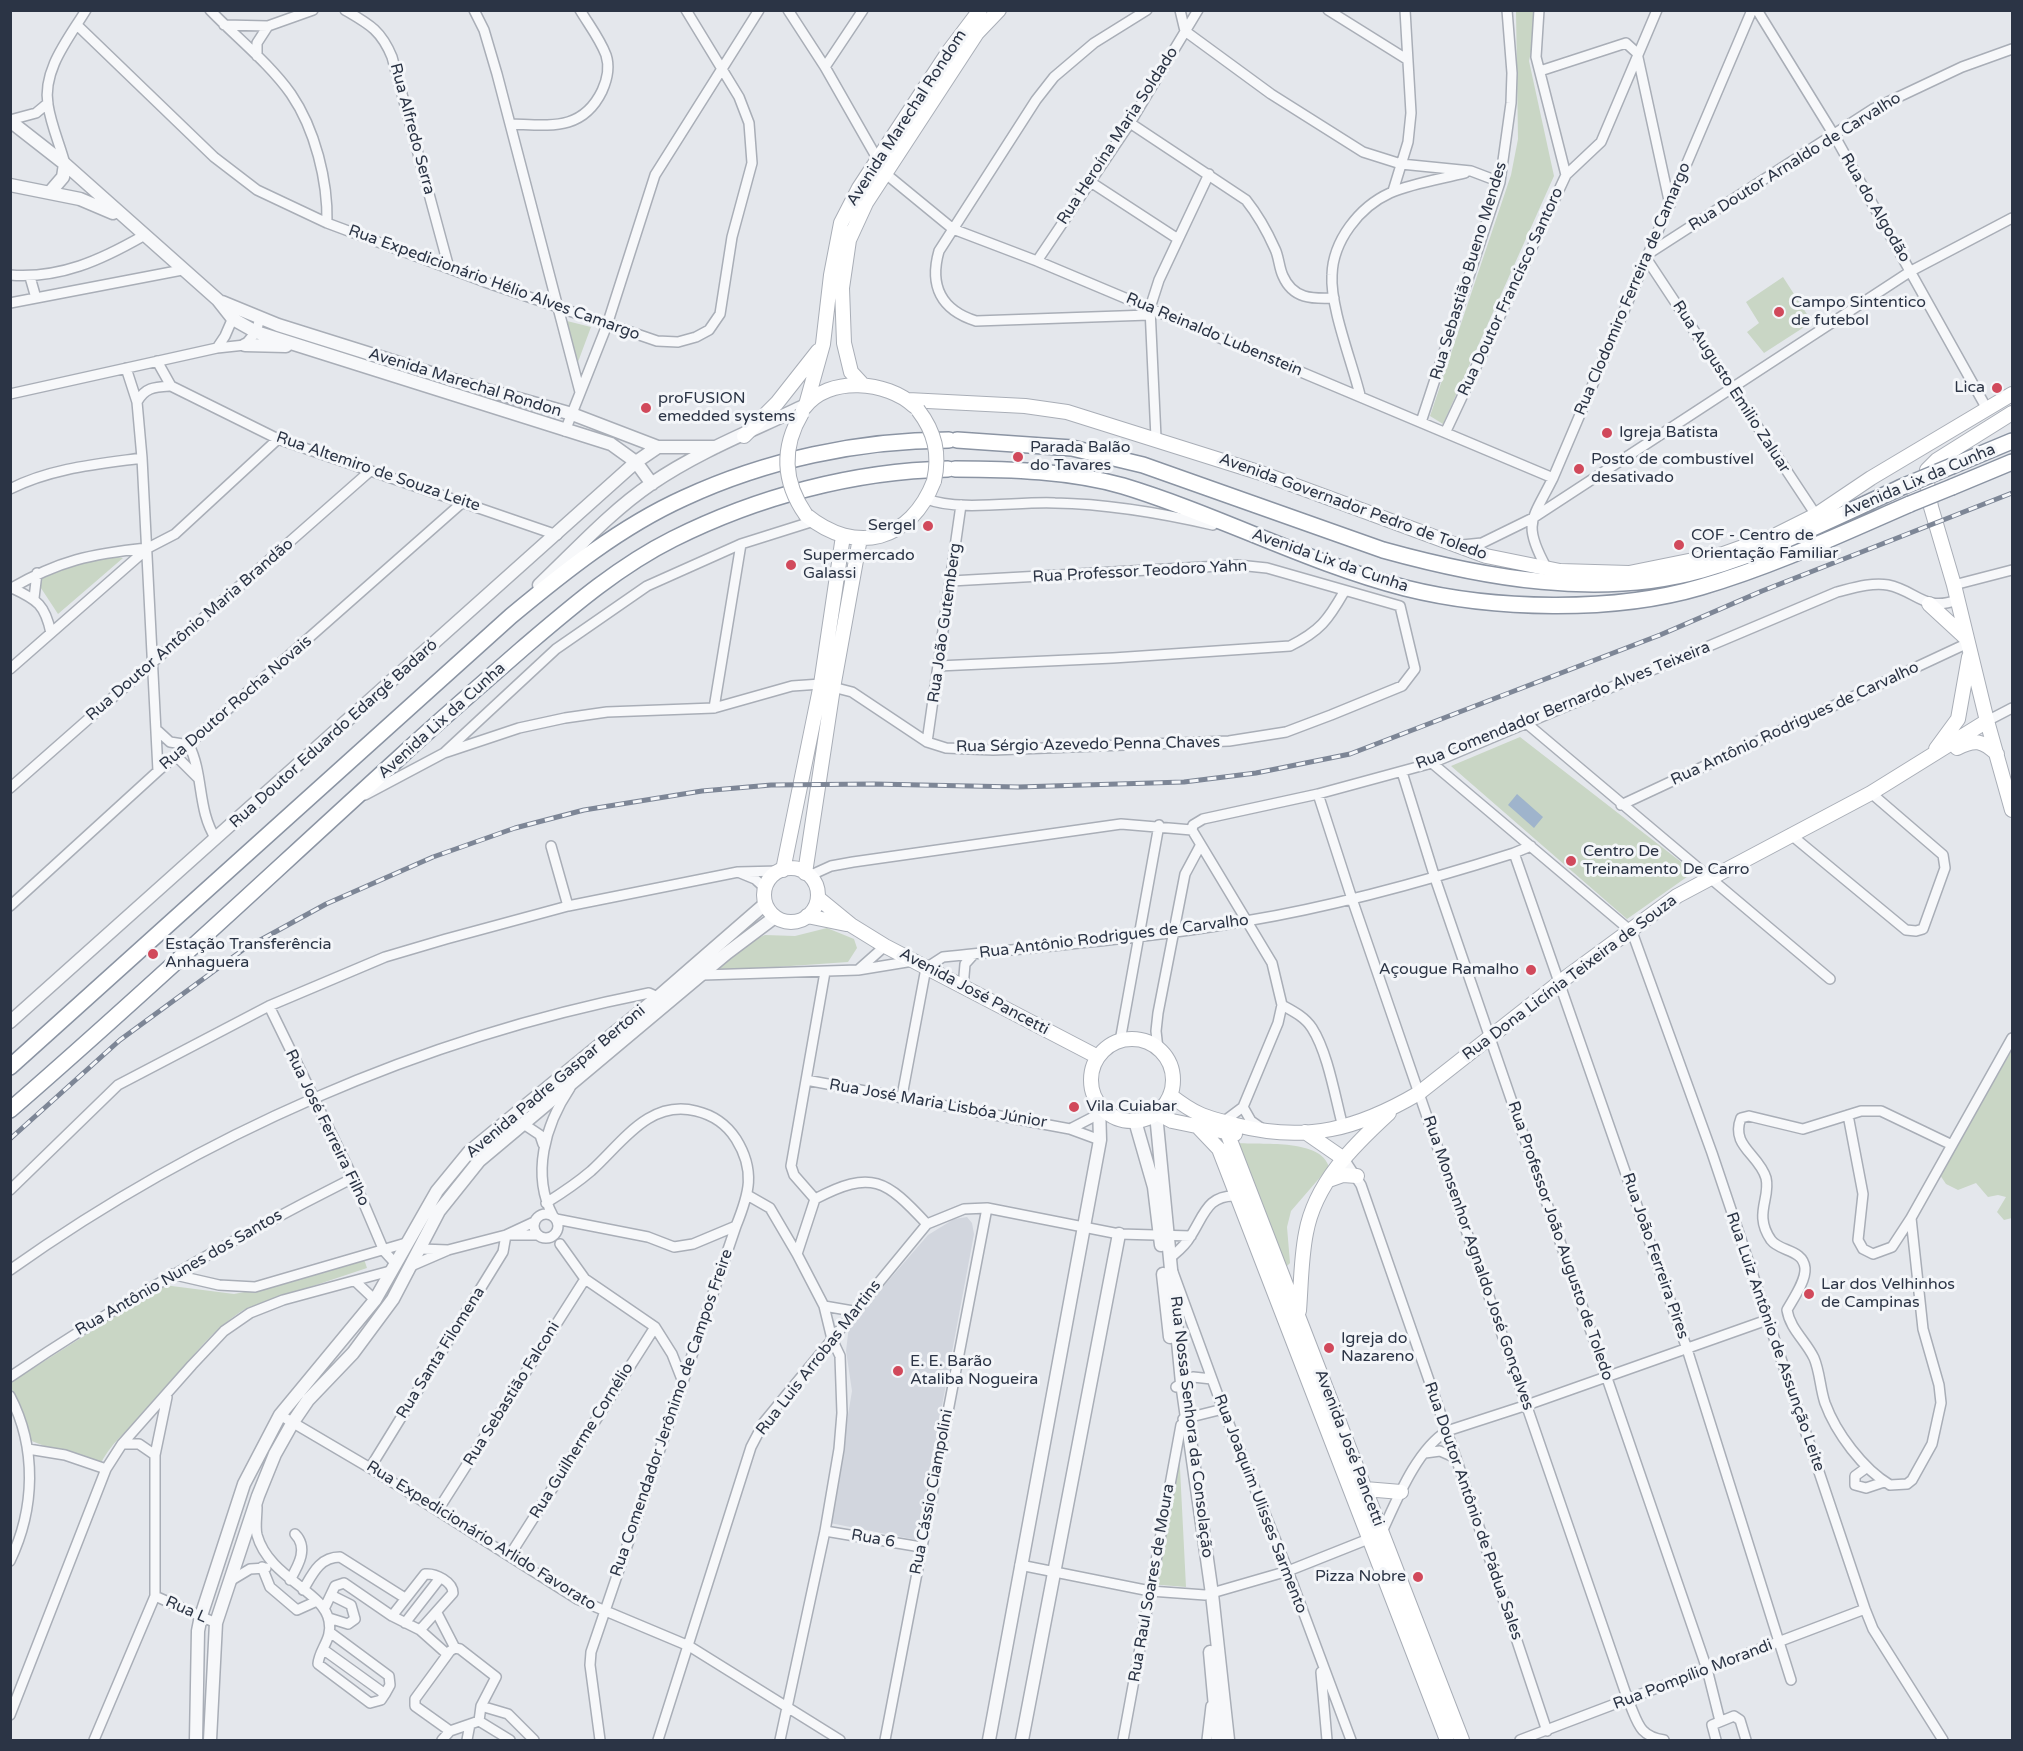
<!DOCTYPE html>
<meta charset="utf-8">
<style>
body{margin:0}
#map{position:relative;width:2023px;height:1751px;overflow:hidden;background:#e4e7ec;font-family:"Varela Round",sans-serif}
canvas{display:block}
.frame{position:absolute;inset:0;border:12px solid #2b3445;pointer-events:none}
</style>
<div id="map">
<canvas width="2023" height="1751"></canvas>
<div class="frame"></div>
</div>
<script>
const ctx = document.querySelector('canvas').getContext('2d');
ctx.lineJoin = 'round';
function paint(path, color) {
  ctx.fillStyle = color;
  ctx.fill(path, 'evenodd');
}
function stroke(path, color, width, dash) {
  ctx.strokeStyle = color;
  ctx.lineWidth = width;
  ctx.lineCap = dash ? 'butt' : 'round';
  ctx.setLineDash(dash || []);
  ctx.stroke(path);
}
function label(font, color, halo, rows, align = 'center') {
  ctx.font = font + ' "Varela Round",sans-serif';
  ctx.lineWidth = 6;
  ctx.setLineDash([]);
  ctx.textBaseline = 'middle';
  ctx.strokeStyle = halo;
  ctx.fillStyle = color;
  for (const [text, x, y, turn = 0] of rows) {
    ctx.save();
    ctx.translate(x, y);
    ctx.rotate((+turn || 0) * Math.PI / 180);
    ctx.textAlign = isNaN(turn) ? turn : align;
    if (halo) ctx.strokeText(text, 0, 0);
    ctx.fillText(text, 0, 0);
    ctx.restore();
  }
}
paint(new Path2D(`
 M 967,1217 L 972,1223 L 974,1234 L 917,1540 L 830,1523 L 852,1391 L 846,1351 L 849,1326 L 928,1235 L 954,1219 Z`), '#d2d6de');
paint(new Path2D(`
 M 1516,11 L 1540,11 L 1529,61 L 1554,176 L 1443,424 L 1430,416 L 1511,175 L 1518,139 Z
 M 1783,277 L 1812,322 L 1764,353 L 1747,332 L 1759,323 L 1746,302 Z
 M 563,320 L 591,327 L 575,370 Z
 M 112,556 L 123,558 L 58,614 L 37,582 C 60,567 85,560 112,556 Z
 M 1520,737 L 1694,872 L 1627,919 L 1451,766 Z
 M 827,928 L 854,939 L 857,948 L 848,962 L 719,971 L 717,964 L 744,944 L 765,935 L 795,936 Z
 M 2012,1050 L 2012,1218 L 2004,1220 L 1997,1212 L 2006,1197 L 1998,1195 L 1988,1197 L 1976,1183 L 1958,1190 L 1946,1184 L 1940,1175 Z
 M 1239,1143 C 1265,1145 1321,1139 1329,1167 L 1291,1211 L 1287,1227 L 1290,1263 L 1286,1267 L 1237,1147 Z
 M 364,1259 L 367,1268 L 247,1308 C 206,1331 178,1377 147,1411 C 130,1429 113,1440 101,1463 L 86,1462 L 29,1440 L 10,1383 L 164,1285 L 234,1294 L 260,1289 Z
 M 1179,1449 L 1186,1587 L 1149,1584 Z`), '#c9d6c5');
paint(new Path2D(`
 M 1517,794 L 1543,817 L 1534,828 L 1508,805 Z`), '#9fb4cc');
const minor = new Path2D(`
 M 210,10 C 237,38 269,63 291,94 C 315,129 328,181 327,223
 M 345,10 C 369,24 381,30 392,57 L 449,268
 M 474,10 L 484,30 L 497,74 L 580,392
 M 788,10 L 825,67 L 886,174 L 953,229 L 1037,261 L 1553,478
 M 1147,10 L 1094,43 L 1054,77 L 1036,100 L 939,251 C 929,286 941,310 976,321 L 1149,315
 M 1180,10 L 1185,31 L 1271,94 L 1363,152 L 1401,164 L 1471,171 L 1500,182
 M 1328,10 L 1408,60
 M 1757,10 L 1834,135 L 1987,409
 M 77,25 L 214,157 L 257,190 L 327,223 L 485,282 L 657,341 L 678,342 L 696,337 L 709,330 L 720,314 L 732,237 L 752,163 L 749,123 L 739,97 L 686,10
 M 224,25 L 268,26 L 313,10
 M 257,56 L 257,43 L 268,26
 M 825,67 L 863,10
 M 1540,71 L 1626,43 L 1637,53 L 1670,205
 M 10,120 L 36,113 L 48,103
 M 1130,123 L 1246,200 C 1258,215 1267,231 1275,249 C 1279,257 1279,268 1283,276 C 1293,299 1312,299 1334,298
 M 510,124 C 549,125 582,132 602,91 C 607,80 610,67 606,55 C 600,39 589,25 580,10
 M 65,164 C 60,145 51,125 48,105 C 42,70 69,38 86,10
 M 1566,175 L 1601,142 L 1657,10
 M 1089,181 L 1178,239
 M 1393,191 L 1408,142 L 1411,113 L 1405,10
 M 1648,254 L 1873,109 L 1962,67 L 2012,49
 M 1646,258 L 1816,515
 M 1037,261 L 1130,123 L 1198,10
 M 10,275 C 60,279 101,260 143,236
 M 30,277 L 36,298
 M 10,303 L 182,270
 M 217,348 L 225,336 L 235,313
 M 157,361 L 171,386
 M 126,368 L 137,402 L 142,458 L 158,771
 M 171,386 L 278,439 L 557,535
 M 10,394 L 217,348 L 245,345 L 256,332 L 260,318
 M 1360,395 C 1352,362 1330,307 1332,275 C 1333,241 1359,207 1390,193 C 1413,183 1441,179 1465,173
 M 137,402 C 145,387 155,387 171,386
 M 1421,422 L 1500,182 L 1511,103 L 1512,73 L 1507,10
 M 565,431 L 607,325 L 655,175 L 759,10
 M 1446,431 L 1566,175 L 1536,57 L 1539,10
 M 1156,438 L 1150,308 L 1159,280 L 1209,174
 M 10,489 C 51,468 98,464 142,458
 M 927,499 C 959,512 1019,501 1055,503 C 1108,504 1161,513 1213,525
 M 1462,545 L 1482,543 L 1533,518 L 1911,271 L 2012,218
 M 1546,567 C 1522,523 1532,520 1553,478 L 1752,10
 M 1954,585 L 2012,570
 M 12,588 C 38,600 45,605 51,633
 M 10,589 C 60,560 91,554 147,548
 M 34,598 L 37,573
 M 938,666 L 1113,658 L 1290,646 C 1320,631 1328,620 1344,592
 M 10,669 L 148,548 L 175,534 L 278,439
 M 714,708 L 741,544
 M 1987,721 L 2012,708
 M 1525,722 L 1830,979
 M 158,731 L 170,742 L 189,745 C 204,775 197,810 216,839
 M 927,742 L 961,505
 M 444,753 L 519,728 L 565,718 L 607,712 L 714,708 L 792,686 L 821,684 L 852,692 L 927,742 L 946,748 L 993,750 L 1229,741 L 1286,732 L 1331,715 L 1402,686 L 1415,669 L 1400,606 L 1267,568 L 1238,565 L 951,581
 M 176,756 L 198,778
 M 1432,763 L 1632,932 L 1712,1153 L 1865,1609 L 1873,1629 L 1943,1740
 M 1402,772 L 1435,878 L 1707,1669 L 1720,1721
 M 10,788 L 369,472
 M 1318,794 L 1352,899 L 1628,1700 C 1638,1722 1638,1736 1664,1740
 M 365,795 L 444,753 L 556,649 L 647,586 L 741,544 L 814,521
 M 1621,805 L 1968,643
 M 1192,830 L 1272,963 L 1282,1005 L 1278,1023 L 1243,1107 L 1223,1122
 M 1790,834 L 1906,930 L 1916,931 L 1923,929 L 1945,868 L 1943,855 L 1871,793
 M 551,846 L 568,906
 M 1531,846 L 1514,853 L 1687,1349 L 1791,1680
 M 809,876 L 831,866 L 853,862 L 1121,824 L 1192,830 L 1193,825 L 1203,819 L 1318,794 L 1432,763 L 1837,592 C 1853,588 1872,582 1888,585 C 1917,591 1924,612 1957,600
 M 765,888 L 755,879 L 738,872 L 780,871
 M 10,906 L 158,771 L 464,501
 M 885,946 L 858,970 L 913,961
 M 703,975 L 858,970
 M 963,988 L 965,964 L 974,954
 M 1282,1005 C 1293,1011 1305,1017 1312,1028 C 1328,1053 1335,1097 1343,1127
 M 269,1006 L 353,1178 L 384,1251 L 395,1263
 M 1120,1041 L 1159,825
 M 1158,1049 L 1156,1031 L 1158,1013 L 1185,874 L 1200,846
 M 806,1080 L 1070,1129
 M 902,1096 L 926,968 L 943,957 C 1044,946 1146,939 1246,921 C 1337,906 1426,881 1514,853
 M 1243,1107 L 1251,1121 L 1261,1128
 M 1099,1114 L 1070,1129 L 1100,1140
 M 1848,1115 L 1863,1194 L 1858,1240 L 1863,1249 L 1873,1254 L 1892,1247 L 1911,1218
 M 522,1123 L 540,1135 L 543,1144
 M 1952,1145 L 1881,1111 L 1861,1111 L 1803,1129 L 1749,1116 L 1741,1118 C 1730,1146 1759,1154 1766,1178 C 1771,1198 1753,1214 1771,1240 C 1780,1252 1803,1249 1805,1268 C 1806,1281 1793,1299 1787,1310 C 1790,1329 1806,1341 1814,1358 C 1820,1372 1820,1388 1825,1403 C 1836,1433 1863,1469 1890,1485 L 1907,1484 L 1912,1480 L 1932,1444 L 1941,1403 L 1939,1385 L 1923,1329 L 1911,1218 L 2012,1038
 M 1344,1159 L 1361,1185 L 1456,1458 L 1547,1731
 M 10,1190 L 118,1085 L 269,1006 L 385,957 L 446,939 L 568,906 L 738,872
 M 749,1196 L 770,1208 L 797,1254 L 824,1306 L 832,1339 L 840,1356 L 842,1413 L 839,1449 L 825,1531 L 780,1740
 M 815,1199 L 794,1175 L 791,1166 L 825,972
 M 546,1203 C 562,1193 577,1183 591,1171 C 622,1143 649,1099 696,1111 C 713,1115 727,1125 736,1139 C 756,1171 749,1194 736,1226 L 693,1244 L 674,1247 L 648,1237 L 556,1219
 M534 1226a12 12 0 1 1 24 0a12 12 0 1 1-24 0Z
 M 553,1216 C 531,1175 545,1125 570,1088
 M 508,1235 L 538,1235
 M 560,1244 L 585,1279 L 655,1327 L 672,1354 L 683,1382
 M 421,1249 L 448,1250
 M 797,1254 L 815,1199 C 872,1169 886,1180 927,1224
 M 1170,1258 C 1178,1251 1185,1246 1190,1237 C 1204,1216 1207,1194 1237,1196
 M 411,1266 L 448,1250 L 506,1235 L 534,1222
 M 10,1270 C 200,1135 421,1038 649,993 L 658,997
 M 1173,1272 L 1223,1409 L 1288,1571 L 1351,1740
 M 171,1274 L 219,1285 L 255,1287 L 406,1243
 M 355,1281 L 375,1300
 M 824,1306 L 853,1311
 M 10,1377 C 120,1302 234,1238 353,1178
 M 1176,1387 L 1193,1377 L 1212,1379
 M 10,1396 C 37,1448 35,1509 10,1561
 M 280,1415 L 370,1468 L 577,1599 L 689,1646 L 840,1740
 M 1183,1419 L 1223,1409
 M 122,1444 L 139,1444 L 155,1455
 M 28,1449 L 65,1455 L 106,1469
 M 1425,1453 L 1440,1451 L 1456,1458
 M 370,1468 L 503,1252 L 506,1235
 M 1866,1468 L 1855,1476 L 1855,1485 L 1866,1488 L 1884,1482
 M 257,1507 C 257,1516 255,1527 257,1535 C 269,1578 324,1591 329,1621 C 333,1639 319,1649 318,1664 L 370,1703 L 381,1700 L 385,1694 L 390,1685 L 389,1676 L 331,1633
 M 438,1510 L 585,1279
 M 825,1531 L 921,1547
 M 510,1555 L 655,1327
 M 1020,1565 L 1150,1591 L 1205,1595 L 1288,1571 L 1381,1534 C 1396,1502 1416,1450 1447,1431 L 1527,1405 L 1767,1320
 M 262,1567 L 270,1587 L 297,1610 L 317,1601
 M 290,1580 C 298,1566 309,1548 295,1534
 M 230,1581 L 250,1569 L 266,1568
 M 303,1590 C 312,1575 319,1557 340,1557 L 405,1598
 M 155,1596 L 216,1623
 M 325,1607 L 335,1586 L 344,1583 L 392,1616 L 420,1630 L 453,1593 C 453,1582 436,1573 425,1574 L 392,1616
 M 437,1613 L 455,1648
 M 329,1618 L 348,1624 L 355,1619 L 351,1605 L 331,1595
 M 405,1623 L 440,1578
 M 420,1630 L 447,1654
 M 455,1648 L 460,1649 L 496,1677 L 481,1706 L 479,1721 L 450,1731 L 415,1706 L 415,1699 L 450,1651 Z
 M 324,1650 L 385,1694
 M 1321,1672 L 1327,1740
 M 481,1706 L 508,1714 L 534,1740
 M 10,1715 L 106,1469 L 122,1444 L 192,1365 L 224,1331 L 250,1313 L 283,1300 L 390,1271
 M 479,1721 L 510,1740
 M 94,1740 L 155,1596 L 155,1455 L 167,1397
 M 442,1740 L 450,1731
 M 467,1740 L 470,1724
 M 600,1740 L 590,1665 L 591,1652 L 736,1226
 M 658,1740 L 751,1447 L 764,1422 L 927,1224 L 964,1209 L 987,1208 L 1119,1234 L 1191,1236
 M 885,1740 L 987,1208
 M 1123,1740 L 1181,1425
 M 1207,1740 L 1211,1706
 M 1520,1740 L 1865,1609
 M 1716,1740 L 1712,1725 L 1734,1716 L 1740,1720 L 1746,1740`);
const tertiary = new Path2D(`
 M 10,121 L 65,164 L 218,300 L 233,319 L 256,332 L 611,444 L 636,462 L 652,484
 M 10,185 L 80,199 L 113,213
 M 51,191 L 63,177 L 65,164
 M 222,302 L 278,325 L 469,385 L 572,414 L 658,447 L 716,447
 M 245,345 L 286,346
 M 539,585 C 575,551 610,512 651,484 C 699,451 754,430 806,405
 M 10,1022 L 636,462 L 658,447
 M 1156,1114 L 1182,1383 L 1212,1594 L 1228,1740
 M 1135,1121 L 1154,1187 L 1161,1245
 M 1163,1274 L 1170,1337
 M 1210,1652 L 1218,1740
 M 196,1740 L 198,1631 L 201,1616 L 244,1484 L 280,1415 L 375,1300 L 437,1191 L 469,1152 L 658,997 L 765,904
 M 210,1740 L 216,1623 L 258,1496 L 275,1454 L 293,1422 L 308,1400 L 353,1353 L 393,1299 L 439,1211 L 479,1161 L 727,953 L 775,917
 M 989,1740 L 1100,1140 L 1099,1105
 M 1022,1740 L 1119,1234`);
const secondary = new Path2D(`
 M 863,385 L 851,372 L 844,343 L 842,288 L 849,240 L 866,203 L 977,33 L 999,10
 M 908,400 L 1025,406 L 1067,412 L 1261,473 L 1486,556 L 1560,571 L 1629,573 L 1723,554 L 1776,535 L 1816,515 L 1871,478 L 2012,394
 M 806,405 L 823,344 L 831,275 L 841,223 L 859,188 L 949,51 L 980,10
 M 804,408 C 828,375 888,381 914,406
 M 2012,413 L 1937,460 L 1927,470 L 1926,476 L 1931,507 L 1954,585 L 1987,721 L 2012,810
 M 744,436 L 777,403 L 818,351
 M 806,515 C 856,556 911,541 934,481
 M 1929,604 L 1967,639
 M 1957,748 C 1975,739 1982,740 1997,754
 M 1936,749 L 1958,719 L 1969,657
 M764 895a27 27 0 1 1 54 0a27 27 0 1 1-54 0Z
 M 783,870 L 821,684 L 843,536
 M 805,873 L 833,688 L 860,538
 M 818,898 L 851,925 L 885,946 L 1098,1057
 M 807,916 L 846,924
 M1091 1080a41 41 0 1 1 82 0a41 41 0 1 1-82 0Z
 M 1170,1095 C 1196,1115 1204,1117 1236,1125 C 1306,1143 1358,1129 1419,1093 L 1560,982 L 1677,896 L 1871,793 L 1987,721
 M 1157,1113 L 1172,1121 L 1235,1134
 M 1223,1122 L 1462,1740
 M 1199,1128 L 1219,1149 L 1447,1740
 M 1305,1132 L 1344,1159
 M 1329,1180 L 1343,1175 L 1357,1176
 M 1299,1311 C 1301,1285 1301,1258 1306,1233 C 1315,1183 1353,1146 1389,1113
 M 1365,1489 L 1401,1492`);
const trunk = new Path2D(`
 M 957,440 L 1072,448 L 1143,465 L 1383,550 C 1484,578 1599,599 1702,570 C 1772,550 1838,516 1904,486
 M 1952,466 L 2012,441
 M 955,469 C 1010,469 1070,471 1123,486 C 1219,515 1308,563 1405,588 C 1493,610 1613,613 1701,587 C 1773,566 1841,534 1910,504
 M 1952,487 L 2012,462
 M 10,1067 L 511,616 C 564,572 620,527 684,498 C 766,460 859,440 949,440
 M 10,1110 C 143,995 270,875 400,757 C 440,720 481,685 522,649 C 569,609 617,567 673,539 C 757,497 853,471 948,469`);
stroke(minor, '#a9aeb7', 12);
stroke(tertiary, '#a9aeb7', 15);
stroke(secondary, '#a9aeb7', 16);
stroke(trunk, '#8b94a3', 18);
stroke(minor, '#f7f8fa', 9);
stroke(tertiary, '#f7f8fa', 12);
stroke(secondary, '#fff', 14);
stroke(trunk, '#fff', 15);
const rail = new Path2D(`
 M 10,1139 L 120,1040 L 244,949 L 326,904 L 433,857 L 515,828 L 584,810 L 702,791 L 771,785 L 874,784 L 1018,787 L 1184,782 L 1256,773 L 1350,754 L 1660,635 L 1762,591 L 2012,493`);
stroke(rail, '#7d8696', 5);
stroke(rail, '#f4f6f9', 3, [9]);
const secondaryBridge = new Path2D(`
 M 918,410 C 935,432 940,454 934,481
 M 802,413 C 781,448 783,482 806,515`);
const trunkBridge = new Path2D(`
 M 1904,486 L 1952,466
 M 1910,504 L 1952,487`);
stroke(secondaryBridge, '#a9aeb7', 16, []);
stroke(trunkBridge, '#8b94a3', 18, []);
stroke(secondaryBridge, '#fff', 14);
stroke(trunkBridge, '#fff', 15);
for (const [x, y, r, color] of [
 [1779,312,6,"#d1495b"],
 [1997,388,6,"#d1495b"],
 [646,408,6,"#d1495b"],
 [1607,433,6,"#d1495b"],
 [1018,457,6,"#d1495b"],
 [1579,469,6,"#d1495b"],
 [928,526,6,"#d1495b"],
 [1679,545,6,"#d1495b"],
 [791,565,6,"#d1495b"],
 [1571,861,6,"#d1495b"],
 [153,954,6,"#d1495b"],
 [1531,970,6,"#d1495b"],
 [1074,1107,6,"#d1495b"],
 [1809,1294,6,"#d1495b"],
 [1329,1348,6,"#d1495b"],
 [898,1371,6,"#d1495b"],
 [1418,1577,6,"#d1495b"]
]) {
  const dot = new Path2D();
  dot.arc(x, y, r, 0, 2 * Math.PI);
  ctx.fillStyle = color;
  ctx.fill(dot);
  stroke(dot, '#f4f6f9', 2);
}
label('16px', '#2b3445', '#f4f6f9', [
 ["Avenida Marechal Rondom",907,118,-57],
 ["Rua Alfredo Serra",412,129,75],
 ["Rua Heroína Maria Soldado",1118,136,-57],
 ["Rua Doutor Arnaldo de Carvalho",1795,162,-32],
 ["Rua do Algodão",1875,208,60],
 ["Rua Sebastião Bueno Mendes",1469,271,-73],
 ["Rua Expedicionário Hélio Alves Camargo",494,283,20],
 ["Rua Clodomiro Ferreira de Camargo",1633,289,-67],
 ["Rua Doutor Francisco Santoro",1511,292,-65],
 ["Rua Reinaldo Lubenstein",1214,335,23],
 ["Avenida Marechal Rondon",465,383,17],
 ["Rua Augusto Emilio Zaluar",1731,387,57],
 ["Rua Altemiro de Souza Leite",378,472,19],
 ["Avenida Lix da Cunha",1919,481,-23],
 ["Avenida Governador Pedro de Toledo",1353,507,20],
 ["Avenida Lix da Cunha",1330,561,19],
 ["Rua Professor Teodoro Yahn",1140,572,-3],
 ["Rua João Gutemberg",945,623,-82],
 ["Rua Doutor Antônio Maria Brandão",190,630,-41],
 ["Rua Doutor Rocha Novais",236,703,-41],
 ["Rua Comendador Bernardo Alves Teixeira",1563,706,-22],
 ["Avenida Lix da Cunha",442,721,-42],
 ["Rua Antônio Rodrigues de Carvalho",1795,724,-25],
 ["Rua Doutor Eduardo Edargé Badaró",334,734,-42],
 ["Rua Sérgio Azevedo Penna Chaves",1088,745,-1],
 ["Rua Antônio Rodrigues de Carvalho",1114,937,-7],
 ["Rua Dona Licínia Teixeira de Souza",1570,978,-37],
 ["Avenida José Pancetti",974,992,28],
 ["Avenida Padre Gaspar Bertoni",556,1082,-40],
 ["Rua José Maria Lisbóa Júnior",938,1104,10],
 ["Rua José Ferreira Filho",327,1128,64],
 ["Rua Professor João Augusto de Toledo",1560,1241,71],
 ["Rua João Ferreira Pires",1655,1256,71],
 ["Rua Monsenhor Agnaldo José Gonçalves",1478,1263,71],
 ["Rua Antônio Nunes dos Santos",179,1273,-30],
 ["Rua Luiz Antônio de Assunção Leite",1775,1342,71],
 ["Rua Santa Filomena",441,1353,-58],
 ["Rua Luis Arrobas Martins",819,1358,-52],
 ["Rua Sebastião Falconi",512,1394,-58],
 ["Rua Comendador Jerônimo de Campos Freire",672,1413,-71],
 ["Rua Nossa Senhora da Consolação",1191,1427,83],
 ["Rua Guilherme Cornélio",582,1441,-58],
 ["Avenida José Pancetti",1349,1448,69],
 ["Rua Cássio Ciampolini",932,1492,-79],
 ["Rua Joaquim Ulisses Sarmento",1260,1504,69],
 ["Rua Doutor Antônio de Pádua Sales",1473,1511,71],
 ["Rua Expedicionário Arlido Favorato",481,1536,32],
 ["Rua 6",873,1539,10],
 ["Rua Raul Soares de Moura",1152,1583,-80],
 ["Rua L",186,1610,24],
 ["Rua Pompílio Morandi",1693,1675,-21]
]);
label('16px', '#2b3445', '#f4f6f9', [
 ["Campo Sintentico",1791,303],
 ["de futebol",1791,321],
 ["Lica",1985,388,"right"],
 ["proFUSION",658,399],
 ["emedded systems",658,417],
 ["Igreja Batista",1619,433],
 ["Parada Balão",1030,448],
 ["do Tavares",1030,466],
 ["Posto de combustível",1591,460],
 ["desativado",1591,478],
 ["Sergel",916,526,"right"],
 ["COF - Centro de",1691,536],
 ["Orientação Familiar",1691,554],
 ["Supermercado",803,556],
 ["Galassi",803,574],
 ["Centro De",1583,852],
 ["Treinamento De Carro",1583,870],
 ["Estação Transferência",165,945],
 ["Anhaguera",165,963],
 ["Açougue Ramalho",1519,970,"right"],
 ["Vila Cuiabar",1086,1107],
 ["Lar dos Velhinhos",1821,1285],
 ["de Campinas",1821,1303],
 ["Igreja do",1341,1339],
 ["Nazareno",1341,1357],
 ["E. E. Barão",910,1362],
 ["Ataliba Nogueira",910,1380],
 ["Pizza Nobre",1406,1577,"right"]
], 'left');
</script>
